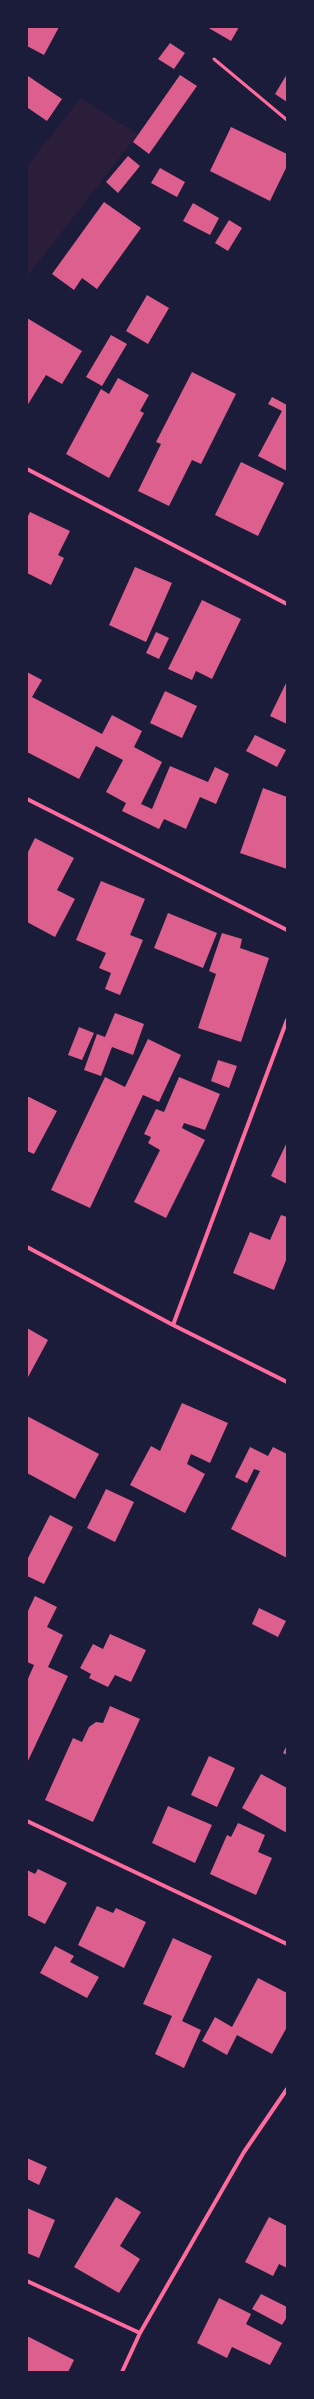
<!DOCTYPE html>
<style>
body{margin:0}
#map{position:relative;width:314px;height:2399px;overflow:hidden;background:#1b1b3a;font-family:Karla,sans-serif}
canvas{display:block}
.frame{position:absolute;inset:0;border:28px solid #1b1b3a;pointer-events:none}
</style>
<div id="map">
<canvas width="314" height="2399"></canvas>
<div class="frame"></div>
</div>
<script>
const ctx = document.querySelector('canvas').getContext('2d');
ctx.lineJoin = 'round';
function paint(path, color) {
  ctx.fillStyle = color;
  ctx.fill(path, 'evenodd');
}
function stroke(path, color, width, dash) {
  ctx.strokeStyle = color;
  ctx.lineWidth = width;
  ctx.lineCap = dash ? 'butt' : 'round';
  ctx.setLineDash(dash || []);
  ctx.stroke(path);
}
paint(new Path2D(`
 M 81,98 L 138,134 L 27,277 L 27,166 Z`), '#2a1e3b');
paint(new Path2D(`
 M 27,27 L 59,27 L 44,55 L 27,46 Z
 M 207,27 L 239,27 L 231,41 Z
 M 170,43 L 185,53 L 174,69 L 158,59 Z
 M 287,74 L 287,102 L 275,94 Z
 M 180,75 L 197,86 L 149,154 L 133,142 Z
 M 28,76 L 62,99 L 47,121 L 28,108 L 27,110 Z
 M 231,127 L 287,154 L 287,166 L 270,201 L 210,171 Z
 M 128,156 L 140,166 L 118,193 L 106,182 Z
 M 160,168 L 185,182 L 177,197 L 151,183 Z
 M 104,202 L 141,228 L 97,289 L 82,278 L 74,290 L 52,274 Z
 M 193,203 L 219,218 L 210,235 L 183,221 Z
 M 229,220 L 242,228 L 228,251 L 215,243 Z
 M 147,295 L 169,308 L 148,344 L 126,331 Z
 M 27,318 L 82,351 L 62,384 L 46,375 L 27,406 Z
 M 111,335 L 127,344 L 102,386 L 86,377 Z
 M 192,372 L 236,394 L 201,464 L 192,460 L 169,506 L 138,491 L 161,444 L 156,442 Z
 M 118,378 L 149,395 L 140,411 L 144,413 L 109,478 L 66,454 L 101,389 L 109,394 Z
 M 272,397 L 287,405 L 287,471 L 258,456 L 282,411 L 268,404 Z
 M 241,462 L 284,483 L 258,536 L 215,515 Z
 M 30,512 L 70,531 L 58,555 L 64,558 L 51,585 L 27,573 L 27,518 Z
 M 135,567 L 172,583 L 146,642 L 109,625 Z
 M 202,600 L 241,619 L 212,679 L 196,671 L 192,680 L 168,669 Z
 M 156,632 L 169,638 L 159,659 L 146,653 Z
 M 27,672 L 42,680 L 32,697 L 102,734 L 112,715 L 142,731 L 134,747 L 162,762 L 141,804 L 152,809 L 170,766 L 208,782 L 215,767 L 229,774 L 216,804 L 200,797 L 186,829 L 164,819 L 159,829 L 122,811 L 126,803 L 106,792 L 123,760 L 96,746 L 79,779 L 27,752 Z
 M 287,681 L 287,724 L 270,716 Z
 M 165,691 L 197,706 L 182,738 L 150,723 Z
 M 255,735 L 286,750 L 277,767 L 246,751 Z
 M 263,788 L 287,797 L 287,869 L 240,853 Z
 M 35,838 L 74,858 L 57,890 L 75,899 L 55,937 L 27,922 L 27,854 Z
 M 101,881 L 145,899 L 130,935 L 143,940 L 120,995 L 105,989 L 111,973 L 99,968 L 106,953 L 76,940 Z
 M 168,913 L 217,933 L 203,968 L 154,948 Z
 M 222,933 L 242,939 L 240,948 L 269,958 L 241,1042 L 198,1028 L 216,974 L 209,971 Z
 M 115,1013 L 144,1024 L 133,1055 L 112,1047 L 101,1076 L 84,1070 L 97,1034 L 105,1037 Z
 M 79,1027 L 94,1033 L 82,1060 L 68,1055 Z
 M 148,1039 L 181,1055 L 159,1102 L 143,1095 L 90,1208 L 51,1190 L 105,1077 L 125,1087 Z
 M 218,1060 L 237,1066 L 229,1088 L 211,1081 Z
 M 179,1077 L 220,1094 L 205,1130 L 184,1123 L 182,1128 L 205,1140 L 166,1218 L 134,1202 L 160,1150 L 148,1143 L 151,1137 L 144,1134 L 156,1109 L 164,1112 Z
 M 27,1096 L 57,1111 L 34,1154 L 27,1151 Z
 M 287,1142 L 287,1184 L 271,1176 Z
 M 281,1215 L 287,1217 L 287,1258 L 274,1290 L 233,1273 L 250,1232 L 270,1240 Z
 M 27,1328 L 48,1340 L 27,1379 Z
 M 182,1403 L 228,1423 L 210,1463 L 191,1454 L 187,1464 L 205,1474 L 185,1513 L 130,1485 L 151,1446 L 160,1451 Z
 M 27,1416 L 99,1454 L 75,1499 L 27,1473 Z
 M 250,1447 L 268,1456 L 273,1447 L 287,1454 L 287,1558 L 231,1529 L 260,1471 L 254,1469 L 247,1483 L 235,1477 Z
 M 106,1489 L 134,1502 L 115,1542 L 87,1528 Z
 M 50,1515 L 73,1527 L 44,1584 L 27,1576 L 27,1560 Z
 M 35,1596 L 57,1607 L 47,1627 L 63,1635 L 48,1667 L 68,1676 L 27,1763 L 27,1681 L 34,1665 L 27,1662 L 27,1613 Z
 M 259,1608 L 286,1621 L 278,1637 L 252,1624 Z
 M 110,1634 L 146,1650 L 131,1682 L 115,1675 L 108,1687 L 89,1678 L 91,1674 L 80,1668 L 93,1644 L 103,1649 Z
 M 110,1706 L 140,1719 L 93,1822 L 45,1800 L 73,1738 L 82,1742 L 89,1727 L 96,1722 L 103,1723 Z
 M 287,1745 L 287,1755 L 283,1753 Z
 M 209,1756 L 235,1768 L 217,1807 L 191,1795 Z
 M 261,1774 L 287,1788 L 287,1833 L 242,1808 Z
 M 168,1806 L 212,1825 L 195,1863 L 152,1843 Z
 M 238,1823 L 265,1835 L 258,1852 L 272,1858 L 256,1895 L 210,1874 L 227,1835 L 231,1837 Z
 M 38,1869 L 67,1883 L 45,1924 L 27,1915 L 27,1870 L 35,1874 Z
 M 97,1906 L 113,1913 L 116,1908 L 146,1922 L 124,1968 L 78,1945 Z
 M 173,1938 L 212,1956 L 182,2021 L 201,2030 L 184,2068 L 155,2054 L 172,2016 L 143,2004 Z
 M 55,1946 L 74,1956 L 70,1962 L 99,1977 L 87,1998 L 40,1973 Z
 M 258,1978 L 287,1993 L 287,2027 L 272,2054 L 237,2035 L 227,2055 L 202,2041 L 215,2017 L 232,2027 Z
 M 27,2158 L 47,2167 L 39,2185 L 27,2179 Z
 M 116,2197 L 141,2212 L 120,2246 L 140,2259 L 119,2293 L 74,2267 Z
 M 27,2208 L 55,2220 L 39,2258 L 27,2253 Z
 M 269,2217 L 287,2226 L 287,2268 L 279,2264 L 273,2276 L 245,2262 Z
 M 261,2294 L 287,2307 L 287,2317 L 282,2325 L 252,2309 Z
 M 219,2298 L 251,2314 L 246,2324 L 282,2343 L 270,2365 L 232,2347 L 227,2358 L 197,2343 Z
 M 27,2336 L 74,2360 L 68,2372 L 27,2372 Z`), '#dd5f8e');
stroke(new Path2D(`
 M 214,59 L 287,120`), '#ff6b9d', 3);
stroke(new Path2D(`
 M 27,469 L 287,604
 M 27,799 L 287,930
 M 27,1247 L 173,1325 L 287,1382
 M 173,1325 L 287,1020
 M 27,1821 L 287,1944
 M 27,2281 L 140,2333
 M 122,2372 L 140,2333 L 244,2152 L 287,2089`), '#ff6b9d', 4);
</script>
